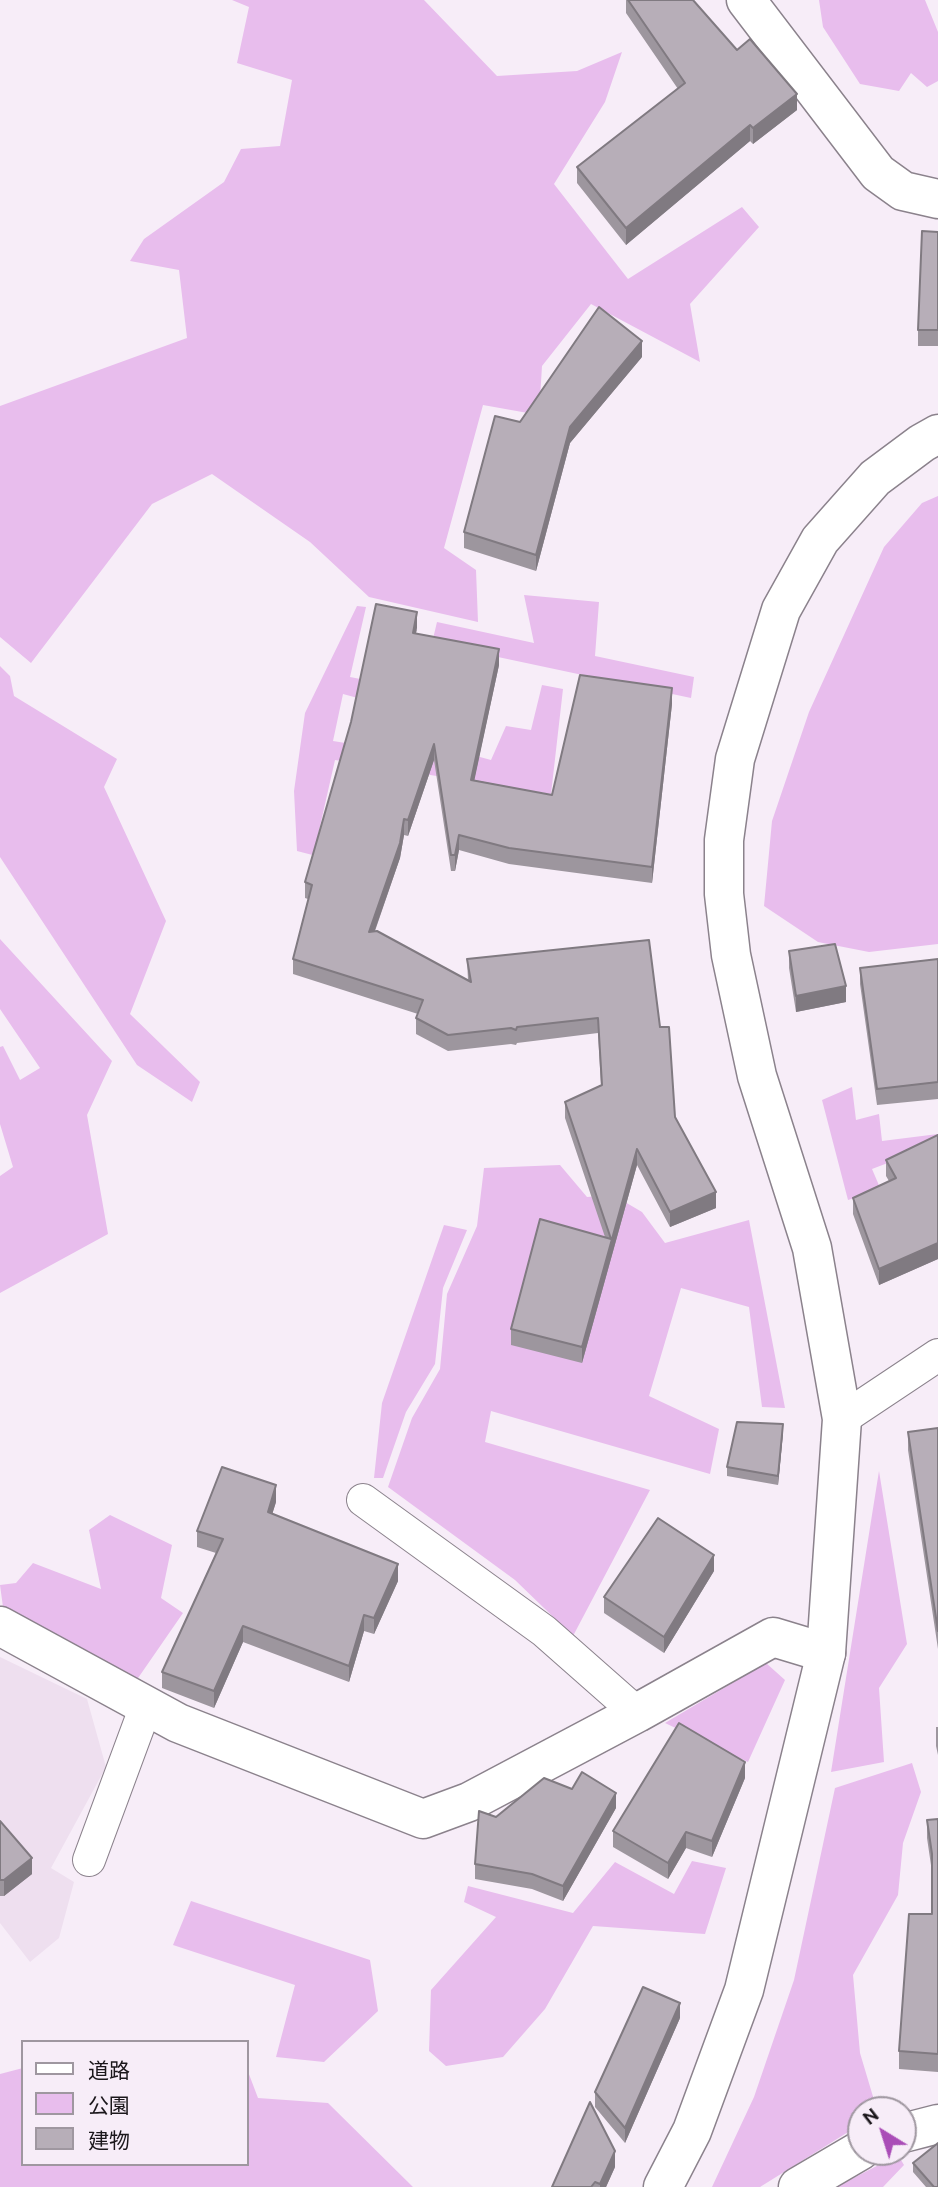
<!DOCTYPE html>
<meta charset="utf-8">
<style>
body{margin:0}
#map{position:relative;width:938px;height:2187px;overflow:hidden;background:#f7edf8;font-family:Ubuntu,"Noto Sans JP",sans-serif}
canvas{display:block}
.legend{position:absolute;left:21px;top:2040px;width:228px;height:126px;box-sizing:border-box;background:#f7edf8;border:2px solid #9f97a0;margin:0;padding:9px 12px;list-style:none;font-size:21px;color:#1b171b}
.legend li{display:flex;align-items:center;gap:14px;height:35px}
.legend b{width:35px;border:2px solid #9f97a0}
.north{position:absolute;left:847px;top:2096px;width:70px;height:70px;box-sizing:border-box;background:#f7edf8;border:2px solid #9f97a0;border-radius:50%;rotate:322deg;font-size:19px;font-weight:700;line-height:28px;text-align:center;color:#1b171b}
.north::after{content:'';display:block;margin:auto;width:24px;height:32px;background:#aa4db7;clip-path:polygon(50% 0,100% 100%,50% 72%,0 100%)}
</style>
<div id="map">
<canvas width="938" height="2187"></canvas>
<ul class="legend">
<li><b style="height:9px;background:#fff"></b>道路</li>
<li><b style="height:19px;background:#e8bded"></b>公園</li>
<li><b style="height:19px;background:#b7aeb8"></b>建物</li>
</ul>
<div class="north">N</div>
</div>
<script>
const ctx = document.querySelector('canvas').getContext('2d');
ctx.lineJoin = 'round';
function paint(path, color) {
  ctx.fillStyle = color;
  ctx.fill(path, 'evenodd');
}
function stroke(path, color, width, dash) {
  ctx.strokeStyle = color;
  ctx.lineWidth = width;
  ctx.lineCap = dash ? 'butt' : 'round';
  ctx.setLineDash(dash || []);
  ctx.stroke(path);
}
paint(new Path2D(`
 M 0,1657 L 87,1699 L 106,1767 L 51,1868 L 74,1882 L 59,1938 L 30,1962 L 0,1923 Z`), '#eedfef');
paint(new Path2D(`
 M 232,0 L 424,0 L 497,76 L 577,71 L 622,52 L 605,102 L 554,184 L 628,279 L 742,207 L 759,227 L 690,304 L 700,362 L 591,304 L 542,366 L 539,415 L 483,405 L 444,548 L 476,570 L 478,622 L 369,597 L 310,542 L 212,474 L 152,504 L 31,663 L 0,637 L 0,406 L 187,338 L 179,270 L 130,261 L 144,239 L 224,182 L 241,149 L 280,146 L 292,80 L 237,63 L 249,7 Z
 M 819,0 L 925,0 L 938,32 L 938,81 L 927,87 L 911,73 L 899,91 L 860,84 L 823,27 Z
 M 938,496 L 938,944 L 869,952 L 818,942 L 764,906 L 772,821 L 809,712 L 884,547 L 922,503 Z
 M 524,595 L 599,602 L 595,656 L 694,677 L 691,698 L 432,643 L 437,622 L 534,643 Z
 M 357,606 L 366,607 L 350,677 L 423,691 L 424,716 L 343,694 L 333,741 L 370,747 L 425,742 L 491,760 L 506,726 L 531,730 L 542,685 L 563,689 L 551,794 L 335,760 L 318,835 L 395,855 L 390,875 L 297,851 L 294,791 L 305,713 Z
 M 0,666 L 10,676 L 14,696 L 117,759 L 104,787 L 166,921 L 130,1014 L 200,1082 L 192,1102 L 137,1065 L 0,857 Z
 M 0,939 L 112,1061 L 87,1115 L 108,1234 L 0,1293 L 0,1176 L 13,1167 L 0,1124 L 0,1047 L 3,1046 L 20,1080 L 40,1068 L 0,1009 Z
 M 852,1087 L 856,1120 L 879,1114 L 882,1141 L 938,1134 L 938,1163 L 919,1151 L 872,1169 L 881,1190 L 848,1200 L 822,1100 Z
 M 560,1165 L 587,1197 L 613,1195 L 642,1212 L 665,1243 L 749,1220 L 785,1408 L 762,1407 L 749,1307 L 681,1288 L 649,1396 L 719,1429 L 710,1474 L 491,1411 L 485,1442 L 650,1490 L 573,1636 L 515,1580 L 388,1487 L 412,1418 L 440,1369 L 447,1294 L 477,1226 L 484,1168 Z
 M 444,1225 L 467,1230 L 443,1288 L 435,1364 L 406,1412 L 383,1478 L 374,1478 L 382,1403 Z
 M 879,1471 L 907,1644 L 879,1688 L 884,1762 L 831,1772 Z
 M 110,1515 L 172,1545 L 161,1598 L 183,1613 L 136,1681 L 3,1607 L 0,1585 L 16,1583 L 33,1563 L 101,1589 L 89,1530 Z
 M 766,1663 L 785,1680 L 748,1762 L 665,1723 Z
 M 912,1763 L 921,1792 L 903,1843 L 898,1895 L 853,1975 L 860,2053 L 877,2110 L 861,2110 L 861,2124 L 760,2187 L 712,2187 L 754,2097 L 794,1980 L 835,1788 Z
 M 692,1861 L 726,1868 L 705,1934 L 593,1926 L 545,2009 L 503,2057 L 446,2066 L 429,2051 L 431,1990 L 496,1917 L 464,1902 L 468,1886 L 573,1913 L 615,1862 L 674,1894 Z
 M 191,1901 L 370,1960 L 378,2011 L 324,2062 L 276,2057 L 295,1985 L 173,1945 Z
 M 23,2068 L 23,2164 L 247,2164 L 247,2069 L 258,2098 L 328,2103 L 413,2187 L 0,2187 L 0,2074 Z
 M 898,2155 L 904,2165 L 883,2187 L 836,2187 Z`), '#e8bded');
const service = new Path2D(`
 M 842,1419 L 938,1355
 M 363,1500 L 544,1631 L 637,1713
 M 89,1860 L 146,1706`);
const minor = new Path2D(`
 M 746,0 L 878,173 L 903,191 L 938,199
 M 0,1626 L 178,1723 L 423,1819 L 469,1802 L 637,1713 L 773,1637 L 826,1653
 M 903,2133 L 938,2124
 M 798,2187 L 861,2150`);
const tertiary = new Path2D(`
 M 663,2187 L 692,2131 L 744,1990 L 826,1653 L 842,1419 L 812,1248 L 757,1076 L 731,955 L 724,894 L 724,840 L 735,759 L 781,610 L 820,540 L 875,478 L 922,443 L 938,434`);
stroke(service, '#8b828c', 34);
stroke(minor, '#8b828c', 41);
stroke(tertiary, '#8b828c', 41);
stroke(service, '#fff', 32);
stroke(minor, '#fff', 38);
stroke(tertiary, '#fff', 38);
paint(new Path2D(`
 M 626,0 L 693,0 L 737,50 L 797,110 L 753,144 L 750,141 L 626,245 L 577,183 L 577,167 L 678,89 L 626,13 Z
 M 938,232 L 938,346 L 918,346 L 918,330 Z
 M 642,357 L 570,443 L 536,571 L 464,548 L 464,532 L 520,422 Z
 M 417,628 L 416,633 L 499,665 L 474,780 L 552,795 L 672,704 L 652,883 L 509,864 L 459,850 L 455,871 L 451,871 L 434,760 L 408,836 L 404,835 L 400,858 L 375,931 L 468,980 L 467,959 L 660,1027 L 675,1117 L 716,1208 L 670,1227 L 637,1165 L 582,1363 L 511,1345 L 511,1329 L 605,1237 L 565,1118 L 565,1102 L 601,1086 L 598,1033 L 517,1043 L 516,1045 L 511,1044 L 448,1051 L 416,1034 L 416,1018 L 418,1014 L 293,974 L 293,959 L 308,899 L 305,898 L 305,882 Z
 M 789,951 L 846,1002 L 796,1012 L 789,968 Z
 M 938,959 L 938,1099 L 877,1105 L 860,984 L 860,968 Z
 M 938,1135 L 938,1259 L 879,1285 L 853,1214 L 853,1198 L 889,1181 L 886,1176 L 886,1160 Z
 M 938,1428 L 938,1649 L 908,1450 L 908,1432 Z
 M 783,1433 L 778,1485 L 727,1476 L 727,1467 Z
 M 276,1502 L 272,1514 L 398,1581 L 374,1634 L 364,1631 L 349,1682 L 243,1642 L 214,1708 L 162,1688 L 162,1672 L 216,1553 L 197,1547 L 197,1531 Z
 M 714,1571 L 664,1653 L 604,1613 L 604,1597 Z
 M 936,1727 L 938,1727 L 938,1755 L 936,1746 Z
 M 745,1778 L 712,1857 L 686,1848 L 668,1879 L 613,1847 L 613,1831 Z
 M 616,1808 L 563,1901 L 532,1889 L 475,1879 L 475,1864 L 496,1817 Z
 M 938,1819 L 938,2072 L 899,2069 L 899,2051 L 932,1914 L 932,1872 L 927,1838 L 927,1820 Z
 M 0,1821 L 32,1874 L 4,1896 L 0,1896 Z
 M 680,2018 L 625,2143 L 595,2107 L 595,2092 Z
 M 913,2163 L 938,2187 L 926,2187 L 913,2172 Z
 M 615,2167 L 606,2187 L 552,2187 Z`), '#9d969e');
paint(new Path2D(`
 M 797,94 L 797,110 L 753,144 L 753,128 Z
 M 750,125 L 750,141 L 626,245 L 626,228 Z
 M 642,341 L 642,357 L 570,443 L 536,571 L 536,555 L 570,427 Z
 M 417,612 L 417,628 L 413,648 L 413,633 Z
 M 499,649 L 499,665 L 471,796 L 471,780 Z
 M 672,688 L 672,704 L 652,883 L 652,867 Z
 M 434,744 L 434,760 L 408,836 L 408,820 Z
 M 404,819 L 404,835 L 400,858 L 369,947 L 369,932 Z
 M 459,835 L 459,850 L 455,871 L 455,855 Z
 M 846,986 L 846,1002 L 796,1012 L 796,996 Z
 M 637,1149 L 637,1165 L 582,1363 L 582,1347 Z
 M 716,1192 L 716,1208 L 670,1227 L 670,1212 Z
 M 938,1243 L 938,1259 L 879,1285 L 879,1269 Z
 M 783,1424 L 783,1433 L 778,1485 L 778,1476 Z
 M 276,1485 L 276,1502 L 268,1528 L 268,1512 Z
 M 714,1555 L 714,1571 L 664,1653 L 664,1637 Z
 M 398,1564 L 398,1581 L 374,1634 L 374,1618 Z
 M 364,1615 L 364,1631 L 349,1682 L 349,1666 Z
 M 243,1626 L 243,1642 L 214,1708 L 214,1691 Z
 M 745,1762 L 745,1778 L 712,1857 L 712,1841 Z
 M 616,1793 L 616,1808 L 563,1901 L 563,1886 Z
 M 686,1832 L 686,1848 L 668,1879 L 668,1863 Z
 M 32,1858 L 32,1874 L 4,1896 L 4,1880 Z
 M 680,2003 L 680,2018 L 625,2143 L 625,2128 Z
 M 615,2151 L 615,2167 L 606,2187 L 600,2187 L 600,2184 Z`), '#807a81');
const building = new Path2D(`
 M 628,0 L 693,0 L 737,50 L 750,39 L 797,94 L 753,128 L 750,125 L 626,228 L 577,167 L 685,83 Z
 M 922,231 L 938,232 L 938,330 L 918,330 Z
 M 599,307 L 642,341 L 570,427 L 536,555 L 464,532 L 495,416 L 520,422 Z
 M 376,604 L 417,612 L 413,633 L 499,649 L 471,780 L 552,795 L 580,675 L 672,688 L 652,867 L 509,848 L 459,835 L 455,855 L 451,855 L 434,744 L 408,820 L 404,819 L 400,843 L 369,932 L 377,931 L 471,982 L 467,959 L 649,940 L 660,1027 L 669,1027 L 675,1117 L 716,1192 L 670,1212 L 637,1149 L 582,1347 L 511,1329 L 540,1219 L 611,1239 L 565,1102 L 602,1085 L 598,1018 L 517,1027 L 516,1030 L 511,1028 L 448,1035 L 416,1018 L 423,1000 L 293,959 L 312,885 L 305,882 L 351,722 Z
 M 835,944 L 846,986 L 796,996 L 789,951 Z
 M 938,959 L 938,1082 L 877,1089 L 860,968 Z
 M 938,1135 L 938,1243 L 879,1269 L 853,1198 L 896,1178 L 886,1160 Z
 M 737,1422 L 783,1424 L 778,1476 L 727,1467 Z
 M 938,1428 L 938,1631 L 908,1432 Z
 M 222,1467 L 276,1485 L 268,1512 L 398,1564 L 374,1618 L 364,1615 L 349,1666 L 243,1626 L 214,1691 L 162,1672 L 223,1539 L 197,1531 Z
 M 658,1518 L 714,1555 L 664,1637 L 604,1597 Z
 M 679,1723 L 745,1762 L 712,1841 L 686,1832 L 668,1863 L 613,1831 Z
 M 582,1772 L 616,1793 L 563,1886 L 532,1874 L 475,1864 L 479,1811 L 496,1817 L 544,1778 L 572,1789 Z
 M 938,1819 L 938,2054 L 899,2051 L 909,1914 L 932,1914 L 932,1854 L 927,1820 Z
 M 0,1821 L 32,1858 L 4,1880 L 0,1880 Z
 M 643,1987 L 680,2003 L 625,2128 L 595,2092 Z
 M 590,2102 L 615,2151 L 600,2184 L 595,2182 L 591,2187 L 552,2187 Z
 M 938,2143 L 938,2187 L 934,2187 L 913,2163 Z`);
paint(building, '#b7aeb8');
stroke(building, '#807a81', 2);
</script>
